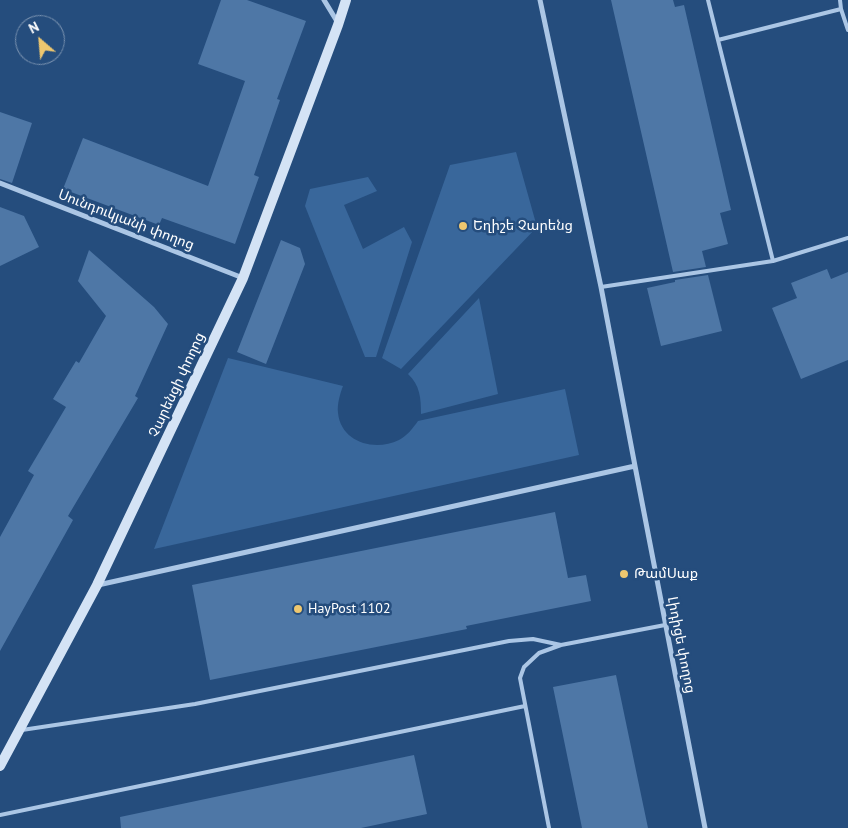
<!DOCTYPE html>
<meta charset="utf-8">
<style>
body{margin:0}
#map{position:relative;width:848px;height:828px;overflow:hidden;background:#254d7d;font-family:"PT Sans",sans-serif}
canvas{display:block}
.north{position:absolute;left:15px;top:15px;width:50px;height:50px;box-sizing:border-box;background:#254d7d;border:1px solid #7c94b1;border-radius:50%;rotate:333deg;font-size:14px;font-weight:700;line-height:20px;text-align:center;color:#fff}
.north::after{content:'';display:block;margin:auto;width:18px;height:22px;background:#eec76f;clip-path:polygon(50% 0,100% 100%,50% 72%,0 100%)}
</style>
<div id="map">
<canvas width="848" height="828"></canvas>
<div class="north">N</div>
</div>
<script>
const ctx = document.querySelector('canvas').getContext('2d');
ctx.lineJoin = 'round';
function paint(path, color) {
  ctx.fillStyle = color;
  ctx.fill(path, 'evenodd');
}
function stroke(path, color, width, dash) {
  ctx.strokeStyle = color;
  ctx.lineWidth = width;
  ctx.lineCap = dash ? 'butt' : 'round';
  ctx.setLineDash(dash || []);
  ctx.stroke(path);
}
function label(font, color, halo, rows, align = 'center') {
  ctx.font = font + ' "PT Sans","Noto Sans Armenian",sans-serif';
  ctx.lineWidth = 5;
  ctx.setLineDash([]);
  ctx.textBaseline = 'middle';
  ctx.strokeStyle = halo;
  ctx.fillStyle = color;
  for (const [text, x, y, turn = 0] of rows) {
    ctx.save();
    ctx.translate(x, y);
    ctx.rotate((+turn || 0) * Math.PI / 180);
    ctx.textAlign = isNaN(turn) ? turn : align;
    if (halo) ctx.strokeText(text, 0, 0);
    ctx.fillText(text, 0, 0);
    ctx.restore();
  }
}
paint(new Path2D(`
 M 516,152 L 537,227 L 401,369 L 382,358 L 450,165 Z
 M 368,177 L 377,191 L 344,205 L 363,249 L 404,227 L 412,242 L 376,357 L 365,357 L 305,206 L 310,189 Z
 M 479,298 L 498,394 L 421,414 C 421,398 420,385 408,374 Z
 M 228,358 L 343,386 C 340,394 337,404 338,413 C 341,442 374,452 399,440 C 407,436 413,428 418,421 L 565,389 L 579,455 L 154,549 Z`), '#39679b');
paint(new Path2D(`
 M 221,0 L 247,0 L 306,21 L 277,99 L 280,100 L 254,175 L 259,177 L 235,244 L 162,218 L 159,225 L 63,189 L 83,138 L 208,186 L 245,81 L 198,64 Z
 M 611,0 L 673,0 L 675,7 L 684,5 L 731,210 L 720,213 L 728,244 L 702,251 L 706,267 L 673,272 Z
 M 0,112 L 32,123 L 12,183 L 0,179 Z
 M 0,207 L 24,216 L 39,247 L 0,266 Z
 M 281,240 L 300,248 L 305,264 L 266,364 L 237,352 Z
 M 89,250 L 154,307 L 168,324 L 135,396 L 138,398 L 68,516 L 73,520 L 0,651 L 0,537 L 34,475 L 28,471 L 66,407 L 53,399 L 76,361 L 79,363 L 106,316 L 78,281 Z
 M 827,269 L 831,279 L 848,272 L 848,360 L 801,379 L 772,308 L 797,298 L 791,283 Z
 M 708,275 L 722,331 L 661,346 L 647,288 L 675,282 L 675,280 Z
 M 555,512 L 568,578 L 586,575 L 591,601 L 466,626 L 467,629 L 210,680 L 192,585 Z
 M 616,675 L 648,828 L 582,828 L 553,687 Z
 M 414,755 L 427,814 L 361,828 L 121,828 L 120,817 Z`), '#4e77a6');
stroke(new Path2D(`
 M 708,0 L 773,261
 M 840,0 L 841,9
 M 718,40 L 841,9 L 848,30
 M 601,287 L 773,261 L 848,238
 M 22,730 L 195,704 L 509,641 L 533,639 L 561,645
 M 0,815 L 525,706
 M 549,828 L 520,678 L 524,667 L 539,653 L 561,645 L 665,625`), '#abc6e5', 4);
stroke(new Path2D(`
 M 324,0 L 338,23
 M 0,183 L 243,278
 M 635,466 L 705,828
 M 98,585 L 635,466 L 601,287 L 540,0`), '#abc6e5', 5);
stroke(new Path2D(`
 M 0,766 L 97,585 L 243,278 L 338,25 L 346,0`), '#d4e3f5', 10);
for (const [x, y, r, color] of [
 [463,226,5,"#eec76f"],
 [624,574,5,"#eec76f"],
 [298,609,5,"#eec76f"]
]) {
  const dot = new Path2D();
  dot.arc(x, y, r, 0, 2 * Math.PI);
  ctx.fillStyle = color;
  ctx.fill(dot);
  stroke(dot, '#254d7d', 2);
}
label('14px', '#fff', '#254d7d', [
 ["Սունդուկյանի փողոց",126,220,21],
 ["Չարենցի փողոց",177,385,-65],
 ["Լիդիցե փողոց",681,645,79]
]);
label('14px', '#fff', '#254d7d', [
 ["Եղիշե Չարենց",473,226],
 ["ԹամՍաք",634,574],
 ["HayPost 1102",308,609]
], 'left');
</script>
